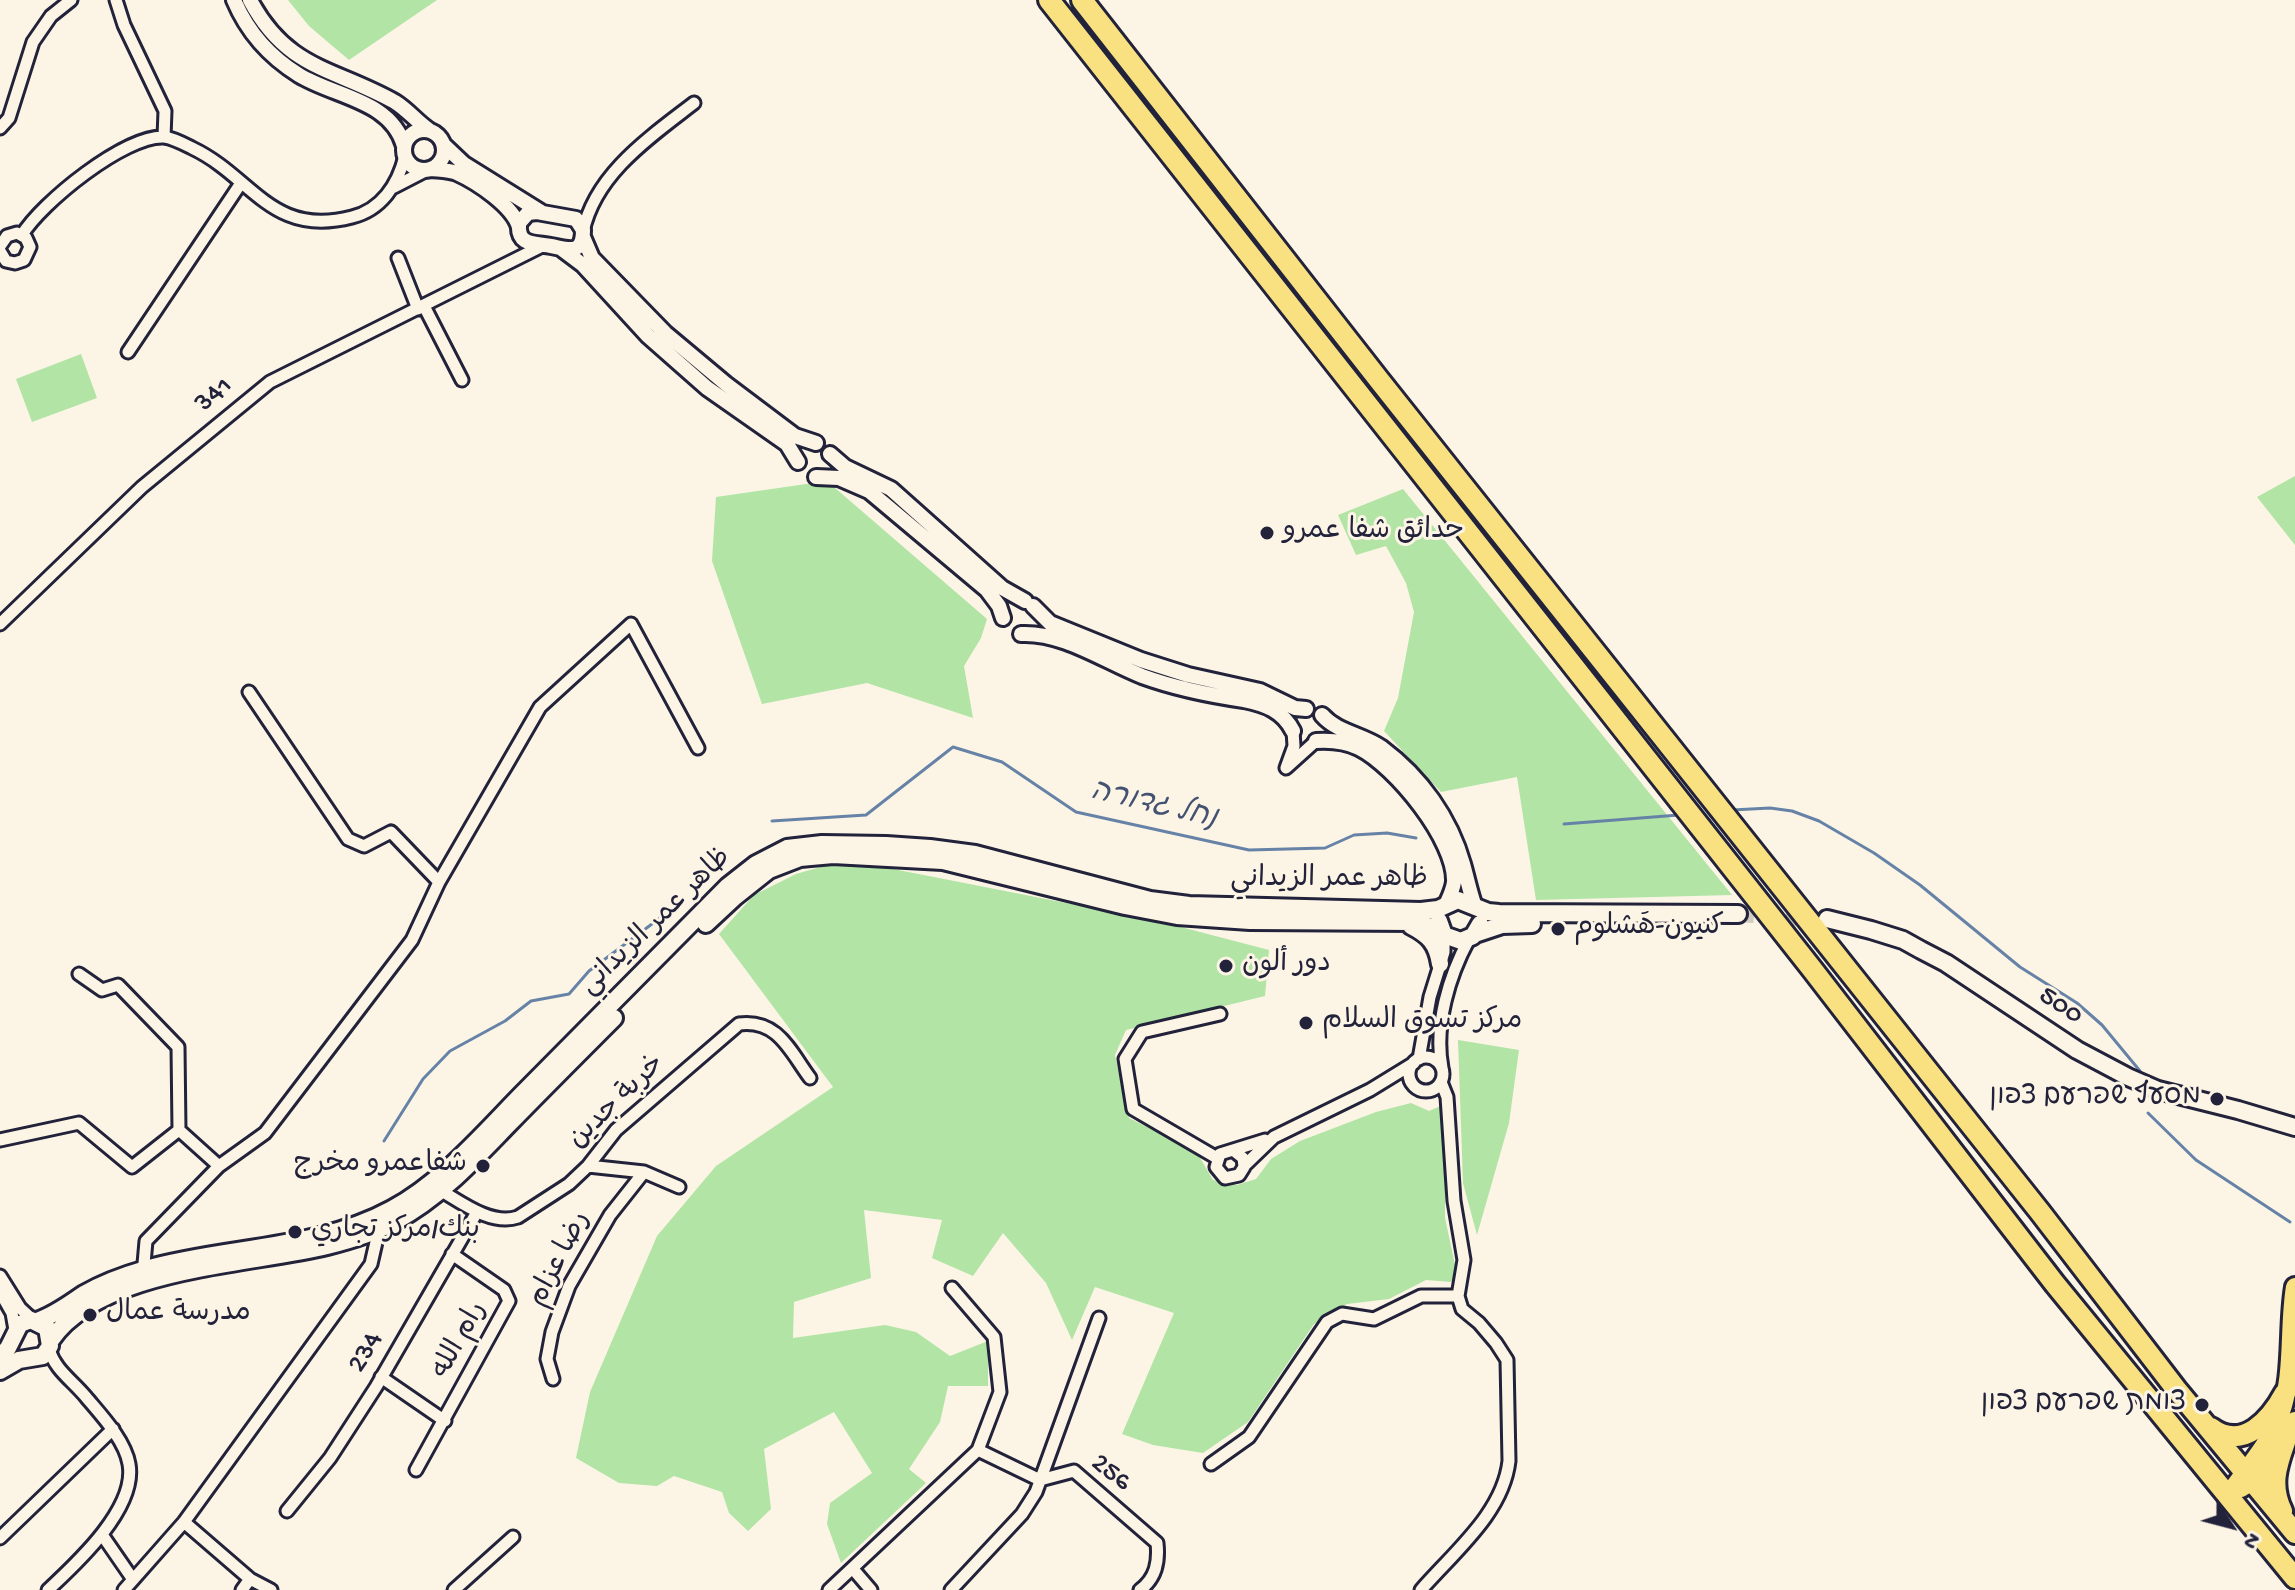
<!DOCTYPE html>
<meta charset="utf-8">
<style>
body{margin:0}
#map{position:relative;width:2295px;height:1590px;overflow:hidden;background:#fcf5e5;font-family:"Gochi Hand",sans-serif}
canvas{display:block}
.north{position:absolute;left:2191px;top:1486px;width:80px;height:80px;-webkit-text-stroke:6px #fcf5e5;paint-order:stroke;rotate:126deg;font-size:22px;font-weight:700;line-height:32px;text-align:center;color:#22223b}
.north::after{content:'';display:block;margin:auto;width:28px;height:36px;background:#22223b;clip-path:polygon(50% 0,100% 100%,50% 72%,0 100%)}
</style>
<div id="map">
<canvas width="2295" height="1590"></canvas>
<div class="north">N</div>
</div>
<script>
const ctx = document.querySelector('canvas').getContext('2d');
ctx.lineJoin = 'round';
function paint(path, color) {
  ctx.fillStyle = color;
  ctx.fill(path, 'evenodd');
}
function stroke(path, color, width, dash) {
  ctx.strokeStyle = color;
  ctx.lineWidth = width;
  ctx.lineCap = dash ? 'butt' : 'round';
  ctx.setLineDash(dash || []);
  ctx.stroke(path);
}
function label(font, color, halo, rows, align = 'center') {
  ctx.font = font + ' "Gochi Hand","Playpen Sans Arabic","Playpen Sans Hebrew",sans-serif';
  ctx.lineWidth = 6;
  ctx.setLineDash([]);
  ctx.textBaseline = 'middle';
  ctx.strokeStyle = halo;
  ctx.fillStyle = color;
  for (const [text, x, y, turn = 0] of rows) {
    ctx.save();
    ctx.translate(x, y);
    ctx.rotate((+turn || 0) * Math.PI / 180);
    ctx.textAlign = isNaN(turn) ? turn : align;
    if (halo) ctx.strokeText(text, 0, 0);
    ctx.fillText(text, 0, 0);
    ctx.restore();
  }
}
paint(new Path2D(`
 M 288,0 L 437,0 L 349,60 L 309,26 Z
 M 81,354 L 97,398 L 32,422 L 16,379 Z
 M 2295,476 L 2295,545 L 2257,497 Z
 M 827,481 L 987,619 L 981,638 L 964,666 L 973,718 L 867,683 L 762,704 L 712,561 L 716,497 Z
 M 1403,489 L 1732,895 L 1536,900 L 1517,777 L 1441,792 L 1384,731 L 1398,698 L 1414,612 L 1406,583 L 1386,546 L 1356,555 L 1338,515 Z
 M 831,864 L 893,869 L 1158,921 L 1269,950 L 1265,996 L 1126,1030 L 1115,1055 L 1129,1118 L 1196,1151 L 1213,1180 L 1237,1185 L 1256,1179 L 1271,1159 L 1300,1141 L 1376,1112 L 1411,1103 L 1429,1111 L 1445,1104 L 1445,1218 L 1457,1274 L 1451,1282 L 1426,1280 L 1389,1299 L 1347,1304 L 1314,1324 L 1248,1422 L 1203,1453 L 1153,1445 L 1122,1434 L 1174,1313 L 1095,1287 L 1072,1340 L 1046,1283 L 1003,1233 L 973,1276 L 932,1258 L 942,1220 L 864,1210 L 871,1278 L 794,1302 L 793,1338 L 885,1325 L 916,1332 L 950,1356 L 988,1341 L 988,1386 L 948,1386 L 940,1422 L 909,1469 L 926,1483 L 841,1563 L 827,1524 L 830,1503 L 872,1473 L 834,1412 L 764,1449 L 771,1509 L 748,1531 L 729,1513 L 722,1492 L 674,1476 L 657,1486 L 619,1483 L 576,1458 L 590,1392 L 657,1236 L 716,1166 L 833,1087 L 719,934 L 754,895 L 796,874 Z
 M 1458,1040 L 1519,1050 L 1509,1123 L 1477,1235 L 1463,1183 Z`), '#b1e4a5');
stroke(new Path2D(`
 M 1732,810 L 1770,808 L 1792,811 L 1819,821 L 1874,853 L 1920,885 L 2020,967 L 2077,1003 L 2102,1025 L 2140,1071
 M 772,821 L 866,815 L 953,747 L 1002,762 L 1076,812 L 1249,850 L 1325,848 L 1354,835 L 1387,833 L 1416,838
 M 1564,824 L 1679,815
 M 2148,1113 L 2196,1160 L 2290,1222
 M 384,1141 L 423,1079 L 450,1051 L 505,1021 L 531,1001 L 569,994 L 589,971 L 668,912`), '#6683a7', 3);
stroke(new Path2D(`
 M 1738,914 L 1814,919`), '#d0cbc3', 16, [16, 8]);
const minor = new Path2D(`
 M 116,0 L 124,25 L 165,111 L 164,137
 M 0,128 L 9,118 L 33,42 L 51,16 L 71,0
 M 394,187 L 425,171
 M 583,232 C 595,174 650,137 694,103
 M 22,235 C 41,203 125,135 164,137 C 173,138 184,144 192,148 C 253,177 271,238 352,217 C 381,210 398,185 405,156
 M 0,246 L 7,236 L 17,233 L 26,238 L 30,247 L 24,260 L 15,263 L 6,261 L 0,251
 M 398,258 L 418,309
 M 424,306 L 462,380
 M 128,352 L 241,183
 M 0,624 L 142,487 L 270,382 L 542,246
 M 249,692 L 348,839 L 364,846 L 391,832 L 439,882
 M 1293,731 L 1294,746 L 1286,768 L 1316,741
 M 79,974 L 102,990 L 118,985 L 178,1047 L 179,1130
 M1409 1074a17 17 0 1 1 34 0a17 17 0 1 1-34 0Z
 M 1419,1059 L 1430,997 L 1444,952 L 1444,935
 M 1442,1068 C 1434,1025 1449,976 1469,939
 M 0,1140 L 79,1123 L 132,1167 L 179,1130 L 219,1166 L 146,1241 L 143,1275
 M 1233,1150 L 1243,1158 L 1244,1167 L 1239,1175 L 1225,1178 L 1216,1167 L 1220,1154 L 1265,1140
 M 1217,1158 L 1133,1109 L 1125,1059 L 1142,1032 L 1220,1014
 M 219,1166 L 265,1133 L 412,940 L 439,882 L 540,707 L 631,624 L 698,748
 M 588,1166 L 644,1172 L 679,1187
 M 1244,1166 L 1274,1137 L 1370,1090 L 1414,1063
 M 440,1190 C 462,1203 492,1226 518,1217 L 569,1184 L 588,1166 L 616,1130 L 739,1024 C 778,1019 790,1051 810,1078
 M 0,1276 L 20,1308 L 34,1321
 M 0,1292 L 12,1313 L 15,1330
 M 381,1377 L 445,1421
 M 553,1379 L 547,1359 L 552,1332 L 569,1286 L 610,1215 L 644,1172
 M 978,1450 L 1040,1480 L 1074,1471 L 1157,1543 C 1159,1562 1156,1578 1140,1590
 M 1211,1464 L 1249,1437 L 1327,1322 L 1342,1314 L 1374,1319 L 1421,1296 L 1458,1296
 M 416,1470 L 509,1301 L 504,1290 L 452,1254
 M 287,1511 L 330,1458 L 376,1387 L 477,1212
 M 184,1522 L 250,1579 L 271,1590
 M 103,1536 L 132,1578
 M 0,1538 L 113,1429
 M 853,1569 L 871,1590
 M 48,1590 C 77,1563 137,1508 129,1464 C 125,1440 101,1415 86,1397 C 72,1380 55,1370 49,1349
 M 124,1590 L 184,1522 L 371,1264 L 379,1229
 M 242,1590 L 250,1579
 M 454,1590 L 513,1537
 M 829,1590 L 978,1450 L 1000,1392 L 994,1337 L 952,1288
 M 951,1590 L 1022,1514 L 1036,1492 L 1099,1318
 M 1421,1590 C 1454,1552 1503,1513 1509,1461 L 1507,1360 L 1496,1343 L 1479,1323 L 1462,1309 L 1458,1296 L 1464,1260 L 1454,1201 L 1447,1097 L 1441,1082`);
const tertiary = new Path2D(`
 M 234,0 C 247,31 270,57 299,75 C 335,97 391,100 404,146
 M 250,0 C 287,70 335,68 395,102 C 408,110 417,122 429,130
 M404 150a20 20 0 1 1 40 0a20 20 0 1 1-40 0Z
 M 445,146 L 464,164 L 541,212
 M 431,169 C 440,170 449,170 457,173 C 477,182 513,206 519,227
 M 537,212 L 576,219 L 583,230 C 583,256 568,249 551,246 C 534,243 517,246 519,223 L 528,213 Z
 M 583,237 L 592,258 L 665,333 L 726,384 L 795,436 L 816,443
 M 563,250 L 583,265 L 648,336 L 707,388 L 787,444 L 798,462
 M 830,454 L 845,467 L 891,489 L 1002,588 L 1025,601
 M 816,477 L 839,478 L 869,491 L 987,590 L 999,606 L 1003,618
 M 1033,606 L 1050,623 L 1141,660 L 1188,675 L 1260,691 L 1295,708 L 1306,709
 M 1021,634 C 1063,632 1104,661 1142,676 C 1175,688 1209,695 1244,700 C 1265,704 1283,711 1293,731
 M 1322,715 C 1338,733 1362,734 1382,748 C 1421,777 1450,818 1463,864 C 1467,878 1470,893 1475,907
 M 1316,741 C 1332,740 1345,741 1359,748 C 1395,766 1456,841 1454,882 C 1453,890 1449,898 1446,905`);
const secondary = new Path2D(`
 M 1827,919 L 1871,930 L 1903,940 L 1921,950 L 1946,963 L 2077,1050 L 2128,1077 L 2158,1090 L 2238,1110 L 2295,1127
 M 1439,921 L 1444,935 L 1461,941 L 1473,936 L 1480,924
 M 706,924 L 735,897 L 769,870 L 800,858 L 833,855 L 943,861 L 1125,906 L 1177,916 L 1250,921 L 1415,922 L 1441,930
 M 1411,926 C 1429,935 1437,944 1440,964
 M 1475,934 L 1502,925 L 1532,924
 M 37,1321 C 55,1315 69,1304 84,1294 C 103,1283 125,1275 146,1269 C 226,1246 317,1250 392,1209 C 444,1181 486,1130 527,1089 C 594,1021 661,954 728,886 L 756,864 L 787,848 L 822,844 L 886,845 L 930,848 L 975,854 L 1150,900 L 1189,905 L 1421,911 L 1438,909 L 1458,900 L 1488,912 L 1499,913 L 1738,914
 M 51,1340 C 100,1268 249,1265 327,1246 C 351,1240 375,1233 396,1221 C 439,1198 473,1161 507,1126 C 542,1090 578,1054 614,1018
 M 0,1357 L 8,1348 L 20,1324 L 31,1320 L 47,1328 L 50,1346 L 43,1356 L 19,1360 L 0,1371`);
const primary = new Path2D(`
 M 2241,1488 C 2266,1474 2285,1448 2295,1421
 M 2228,1496 C 2245,1470 2268,1447 2279,1417 C 2295,1377 2288,1329 2295,1287`);
const trunk = new Path2D(`
 M 1049,0 L 1812,969 L 2055,1284 L 2295,1578
 M 1082,0 L 1379,380 L 2040,1212 L 2176,1389 L 2295,1533
 M 2211,1428 C 2243,1452 2271,1419 2285,1393
 M 2282,1511 C 2270,1486 2276,1467 2285,1442`);
stroke(minor, '#22223b', 17);
stroke(tertiary, '#22223b', 20);
stroke(secondary, '#22223b', 22);
stroke(primary, '#22223b', 24);
stroke(trunk, '#22223b', 26);
stroke(minor, '#fcf5e5', 11);
stroke(tertiary, '#fcf5e5', 14);
stroke(secondary, '#fcf5e5', 16);
stroke(primary, '#f9e181', 18);
stroke(trunk, '#f9e181', 20);
for (const [x, y, r, color] of [
 [1267,533,8,"#22223b"],
 [1558,929,8,"#22223b"],
 [1226,966,8,"#22223b"],
 [1306,1023,8,"#22223b"],
 [2217,1099,8,"#22223b"],
 [483,1166,8,"#22223b"],
 [295,1232,8,"#22223b"],
 [90,1315,8,"#22223b"],
 [2202,1405,8,"#22223b"]
]) {
  const dot = new Path2D();
  dot.arc(x, y, r, 0, 2 * Math.PI);
  ctx.fillStyle = color;
  ctx.fill(dot);
  stroke(dot, '#fcf5e5', 3);
}
label('28px', '#22223b', '#fcf5e5', [
 ["341",215,396,-39],
 ["ظاهر عمر الزيداني",1329,881],
 ["ظاهر عمر الزيداني",657,923,-44],
 ["500",2060,1007,33],
 ["خربة جدين",618,1103,-44],
 ["رضا عزام",561,1260,-63],
 ["رام الله",461,1341,-61],
 ["234",367,1353,-60],
 ["256",1110,1474,37]
]);
label('28px', '#22223b', '#fcf5e5', [
 ["حدائق شفا عمرو",1283,533],
 ["كنيون-هَشلوم",1574,929],
 ["دور ألون",1242,966],
 ["مركز تسوق السلام",1322,1023],
 ["מסעף שפרעם צפון",2201,1099,"right"],
 ["شفاعمرو مخرج",467,1166,"right"],
 ["بنك/مركز تجاري",311,1232],
 ["مدرسة عمال",106,1315],
 ["צומת שפרעם צפון",2186,1405,"right"]
], 'left');
label('italic 30px', '#445271', '#fcf5e5', [
 ["נחל גדורה",1153,807,13]
]);
</script>
